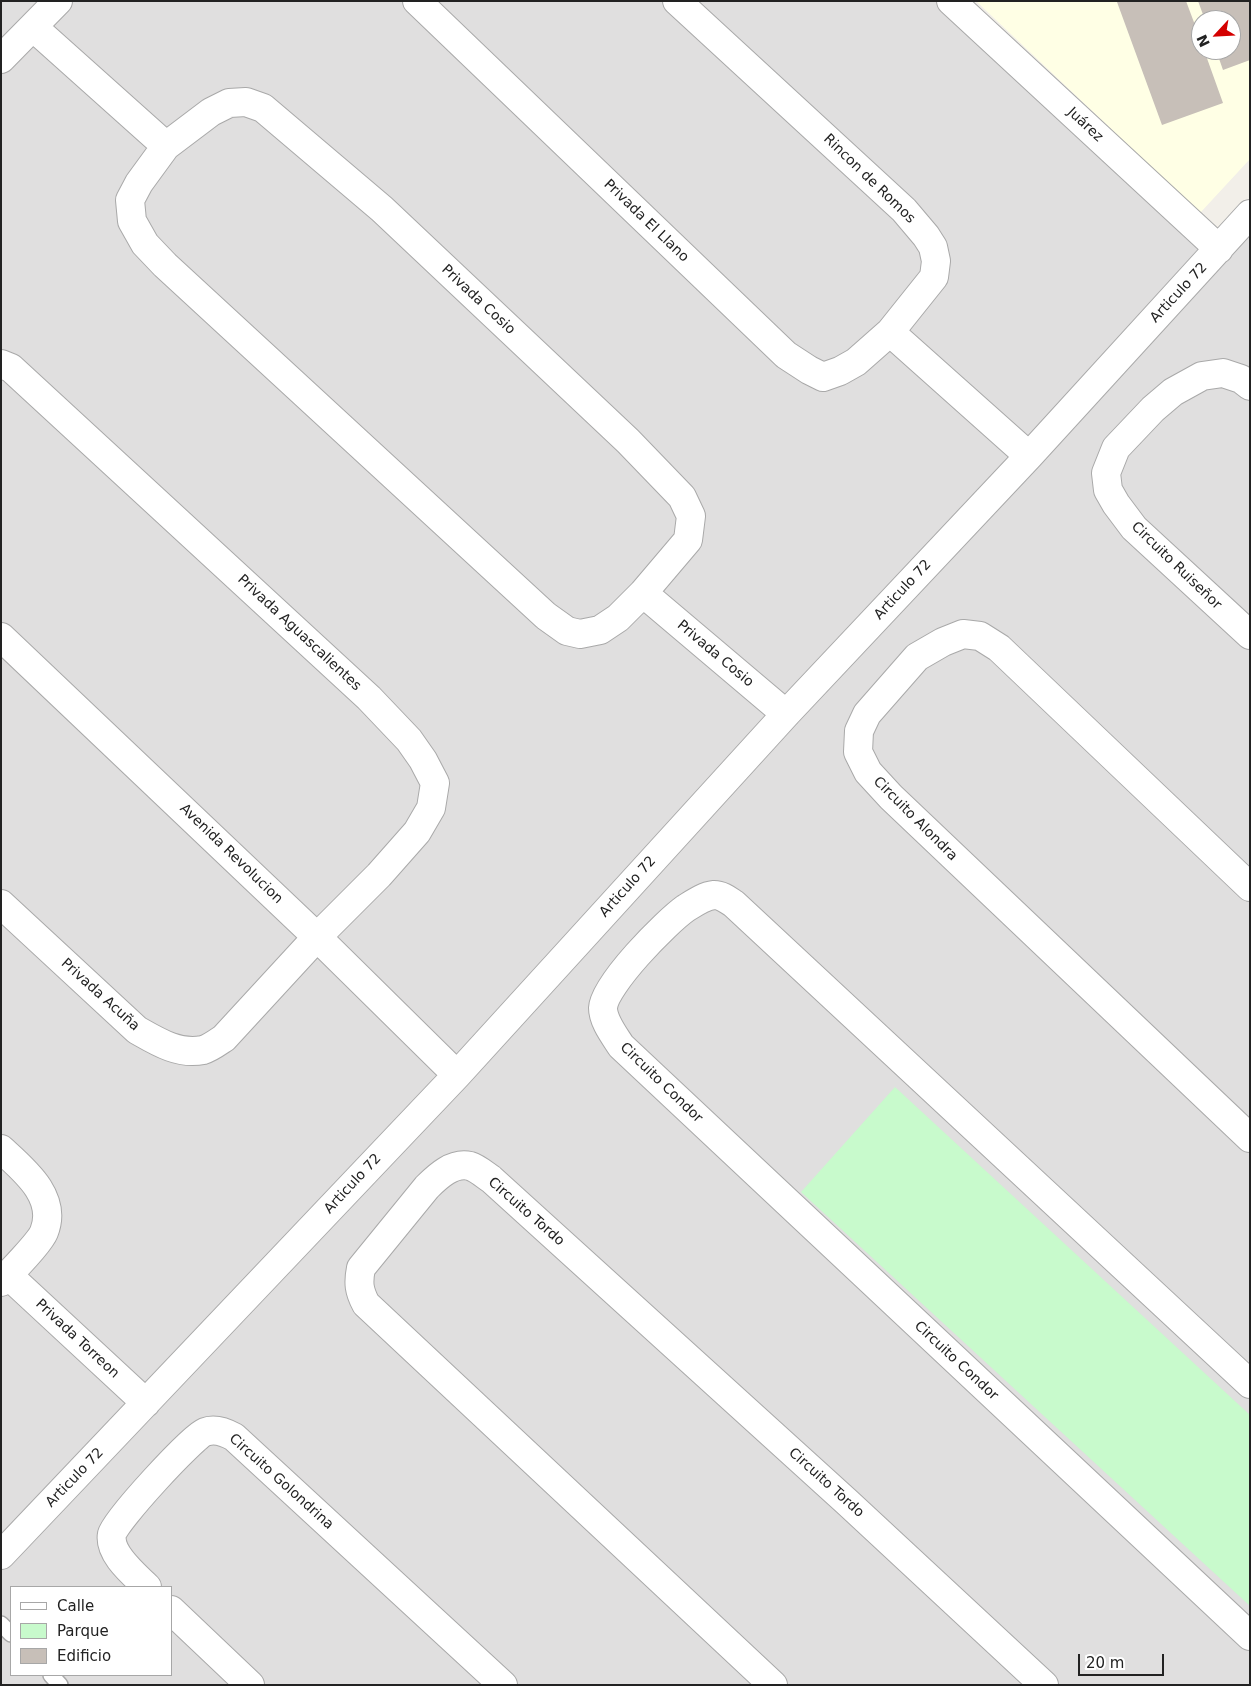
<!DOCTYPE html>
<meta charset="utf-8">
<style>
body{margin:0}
#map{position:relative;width:1251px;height:1686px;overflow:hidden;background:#f2efe9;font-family:"DejaVu Sans",sans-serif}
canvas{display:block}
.frame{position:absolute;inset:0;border:2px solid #222;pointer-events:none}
.legend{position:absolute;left:10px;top:1586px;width:162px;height:90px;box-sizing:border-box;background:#fff;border:1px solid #a7a7a7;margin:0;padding:6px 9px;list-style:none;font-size:15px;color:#222}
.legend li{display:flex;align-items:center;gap:10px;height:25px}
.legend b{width:25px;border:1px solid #a7a7a7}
.north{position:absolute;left:1191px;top:10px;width:50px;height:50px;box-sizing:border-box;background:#fff;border:1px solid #a7a7a7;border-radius:50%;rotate:245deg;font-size:14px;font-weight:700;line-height:20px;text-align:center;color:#222}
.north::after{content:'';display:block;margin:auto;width:18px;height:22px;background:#d40000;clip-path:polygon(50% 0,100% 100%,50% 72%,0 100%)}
.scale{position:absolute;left:1078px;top:1654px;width:86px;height:22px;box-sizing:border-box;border:2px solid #222;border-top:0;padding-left:6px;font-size:15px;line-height:18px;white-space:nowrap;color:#222;-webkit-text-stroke:4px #fff;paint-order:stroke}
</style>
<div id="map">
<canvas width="1251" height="1686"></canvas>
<div class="frame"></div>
<ul class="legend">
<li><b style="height:6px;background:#fff"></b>Calle</li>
<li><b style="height:14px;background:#c8facc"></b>Parque</li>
<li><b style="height:14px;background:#c7bfb8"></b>Edificio</li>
</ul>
<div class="north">N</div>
<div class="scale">20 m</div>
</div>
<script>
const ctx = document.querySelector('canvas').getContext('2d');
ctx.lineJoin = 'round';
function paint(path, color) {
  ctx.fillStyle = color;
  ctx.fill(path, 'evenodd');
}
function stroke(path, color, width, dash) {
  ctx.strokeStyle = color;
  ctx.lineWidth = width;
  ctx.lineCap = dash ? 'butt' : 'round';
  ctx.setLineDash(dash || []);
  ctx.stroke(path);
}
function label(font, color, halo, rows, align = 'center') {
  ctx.font = font + ' "DejaVu Sans",sans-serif';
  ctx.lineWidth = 4;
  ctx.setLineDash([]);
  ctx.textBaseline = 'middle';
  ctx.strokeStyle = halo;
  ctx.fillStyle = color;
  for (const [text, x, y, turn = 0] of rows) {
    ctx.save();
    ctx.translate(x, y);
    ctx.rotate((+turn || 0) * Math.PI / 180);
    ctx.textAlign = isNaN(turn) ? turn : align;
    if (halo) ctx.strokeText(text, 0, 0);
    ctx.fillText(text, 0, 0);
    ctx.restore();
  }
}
paint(new Path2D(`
 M 1,1 L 943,1 L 1206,248 L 1250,202 L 1250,1685 L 1,1685 ZM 11,1587 L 171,1587 L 171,1675 L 11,1675 Z`), '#e0dfdf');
paint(new Path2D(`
 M 976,1 L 1250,1 L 1250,159 L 1200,213 ZM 1201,20 L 1231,20 L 1231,50 L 1201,50 Z`), '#ffffe5');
paint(new Path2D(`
 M 895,1087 L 1250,1415 L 1250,1606 L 801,1192 Z`), '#c8facc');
paint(new Path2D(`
 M 1186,1 L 1201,41 L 1201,50 L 1204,50 L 1223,103 L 1162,125 L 1117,2 Z
 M 1198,1 L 1250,1 L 1250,60 L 1223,70 L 1216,50 L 1231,50 L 1231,20 L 1205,20 Z`), '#c7bfb8');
const lane = new Path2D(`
 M 1,1624 L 11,1634
 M 51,1675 L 60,1685`);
const street = new Path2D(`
 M 417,1 L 786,355 L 809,370 L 823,377 L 840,371 L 856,362 L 890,332 L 934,277 L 936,261 L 933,247 L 926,236 L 904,210 L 677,1
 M 951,1 L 1219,249
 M 33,27 L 166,146
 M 1,59 L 58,1
 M 246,102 L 263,108 L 382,209 L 628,441 L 682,497 L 691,516 L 688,540 L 643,593 L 618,618 L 600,630 L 580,634 L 567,631 L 546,616 L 165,265 L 145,244 L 132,221 L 130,200 L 139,183 L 166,146 L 211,112 L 229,103 Z
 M 890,332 L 1029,456
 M 1,364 L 11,368 L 369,698 L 409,740 L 423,760 L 435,783 L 431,808 L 417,832 L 379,875 L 317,937 L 224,1038 C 218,1042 210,1048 203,1050 C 179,1055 158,1042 137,1030 L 1,904
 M 1250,386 L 1241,379 L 1223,373 L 1202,376 L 1173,392 L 1153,409 L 1116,448 L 1106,473 L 1108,490 L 1116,504 L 1134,528 L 1250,635
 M 643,593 L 786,714
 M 1,637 L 317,937 L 457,1075
 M 1250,887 L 999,648 L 980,636 L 963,634 L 943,642 L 917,657 L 867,714 L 859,731 L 858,752 L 868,772 L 891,797 L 1250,1138
 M 1,1149 C 24,1170 58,1197 44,1232 C 40,1242 10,1273 1,1282
 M 8,1275 L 146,1403
 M 1250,1384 L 734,904 C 728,900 722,895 714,895 C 704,896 694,903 686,908 C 666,922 604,985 603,1008 C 603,1021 614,1035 621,1046 L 1250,1636
 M 1,1555 L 457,1075 L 786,714 L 1029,456 L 1250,214
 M 147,1587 C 135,1575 108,1554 112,1534 C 115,1521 192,1437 205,1432 C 215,1428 225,1432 234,1437 L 503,1685
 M 171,1610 L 250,1685
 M 773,1685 L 366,1304 C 359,1291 358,1283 361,1268 L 427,1187 C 438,1176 453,1162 470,1166 C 477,1168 485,1175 491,1179 L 847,1502 L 1044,1685`);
stroke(lane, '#a9a9a9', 18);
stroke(street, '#a9a9a9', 30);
stroke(lane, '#fff', 15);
stroke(street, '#fff', 28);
label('14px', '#222', '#fff', [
 ["Juárez",1085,125,43],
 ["Rincon de Romos",869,179,44],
 ["Privada El Llano",646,221,44],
 ["Articulo 72",1179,293,-47],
 ["Privada Cosio",478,300,43],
 ["Circuito Ruiseñor",1176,566,44],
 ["Articulo 72",903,590,-47],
 ["Privada Aguascalientes",299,633,43],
 ["Privada Cosio",715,654,40],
 ["Circuito Alondra",915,819,45],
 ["Avenida Revolucion",231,854,44],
 ["Articulo 72",628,887,-48],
 ["Privada Acuña",100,995,42],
 ["Circuito Condor",661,1083,44],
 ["Articulo 72",353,1184,-47],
 ["Circuito Tordo",526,1212,41],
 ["Privada Torreon",77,1339,43],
 ["Circuito Condor",956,1361,43],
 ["Articulo 72",75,1478,-46],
 ["Circuito Golondrina",281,1482,42],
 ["Circuito Tordo",826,1483,42]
]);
</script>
